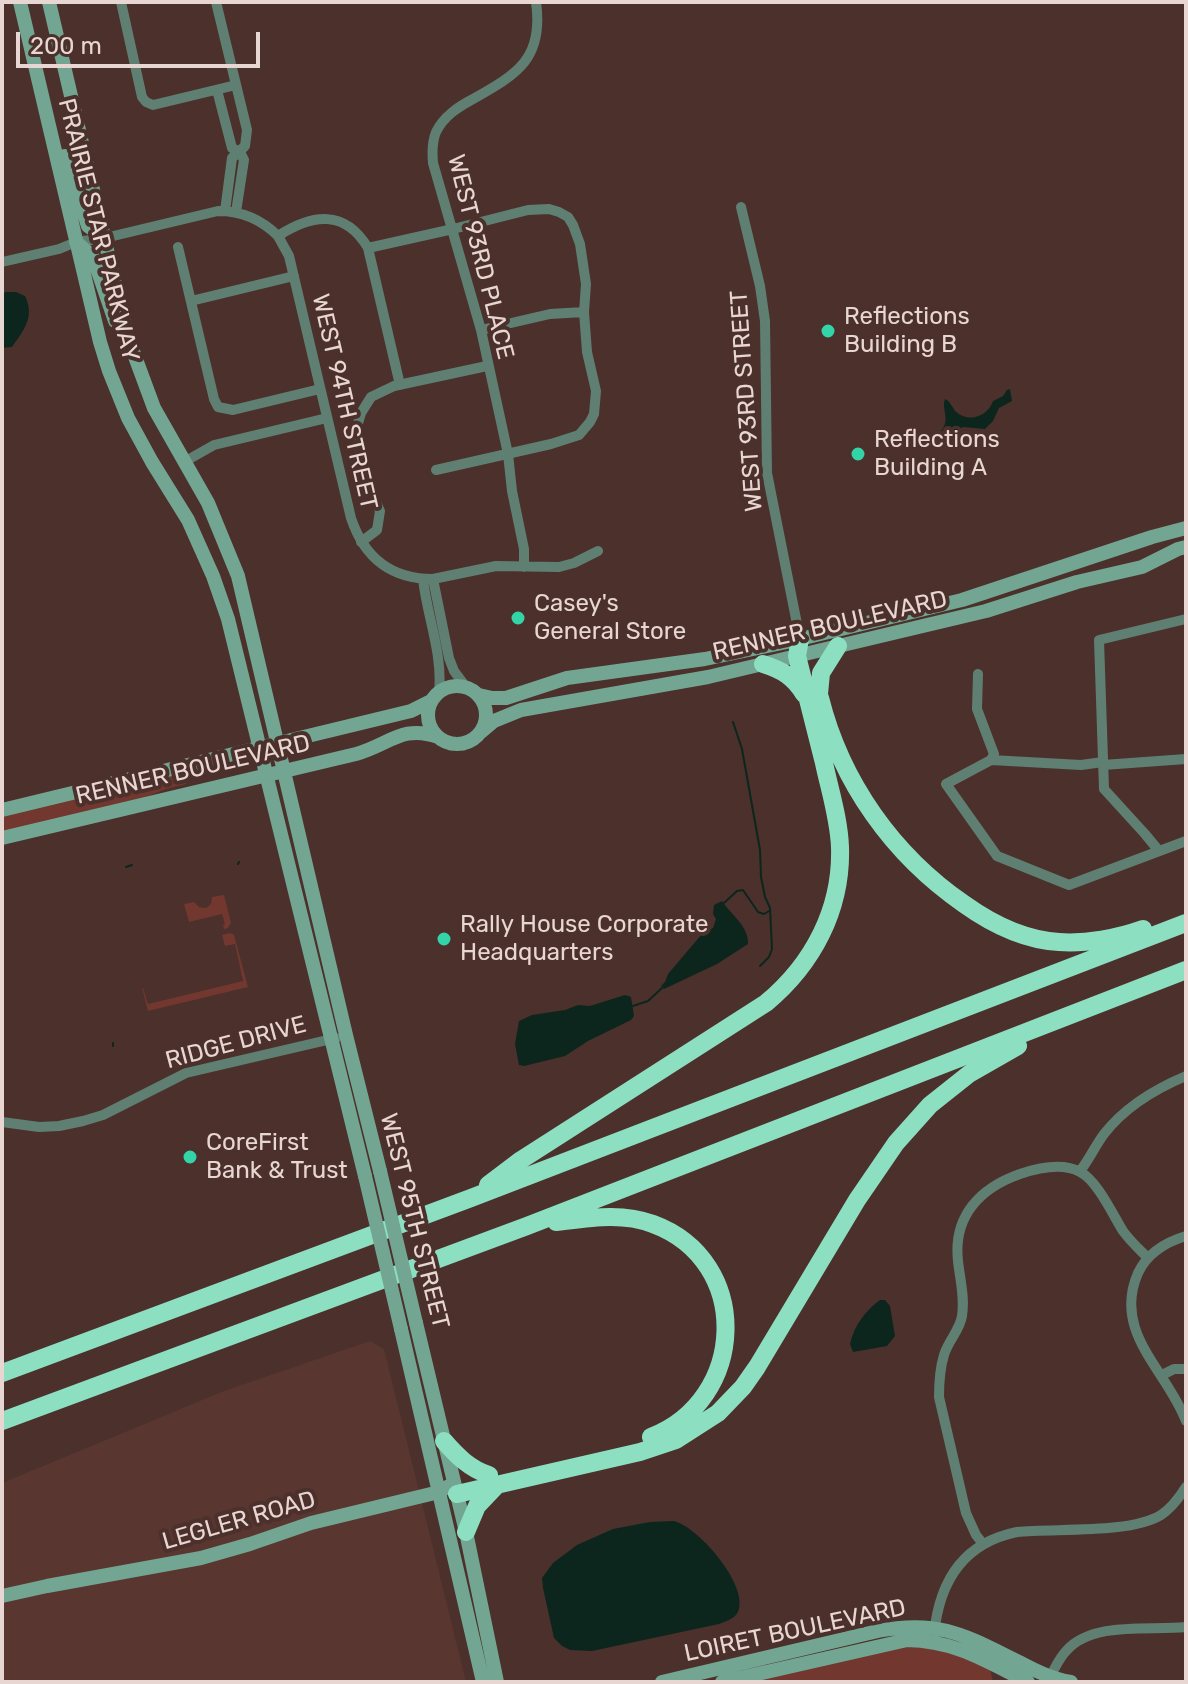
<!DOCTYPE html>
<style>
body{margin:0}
#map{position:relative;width:1188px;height:1684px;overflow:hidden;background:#4b302b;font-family:Rubik,sans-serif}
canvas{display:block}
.frame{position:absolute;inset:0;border:4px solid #e8d6d2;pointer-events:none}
.scale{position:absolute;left:16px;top:32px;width:244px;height:36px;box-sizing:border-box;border:4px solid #e8d6d2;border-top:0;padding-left:10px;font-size:24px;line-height:28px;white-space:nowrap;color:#e8d6d2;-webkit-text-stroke:6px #4b302b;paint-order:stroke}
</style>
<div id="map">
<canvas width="1188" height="1684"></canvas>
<div class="frame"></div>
<div class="scale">200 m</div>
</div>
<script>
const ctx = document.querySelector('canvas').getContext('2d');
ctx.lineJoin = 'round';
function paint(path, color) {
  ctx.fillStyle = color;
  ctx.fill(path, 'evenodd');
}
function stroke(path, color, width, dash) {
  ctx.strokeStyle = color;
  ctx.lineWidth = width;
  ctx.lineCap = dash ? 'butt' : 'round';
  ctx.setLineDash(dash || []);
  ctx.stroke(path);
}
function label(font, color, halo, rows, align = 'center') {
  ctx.font = font + ' Rubik,sans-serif';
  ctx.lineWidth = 8;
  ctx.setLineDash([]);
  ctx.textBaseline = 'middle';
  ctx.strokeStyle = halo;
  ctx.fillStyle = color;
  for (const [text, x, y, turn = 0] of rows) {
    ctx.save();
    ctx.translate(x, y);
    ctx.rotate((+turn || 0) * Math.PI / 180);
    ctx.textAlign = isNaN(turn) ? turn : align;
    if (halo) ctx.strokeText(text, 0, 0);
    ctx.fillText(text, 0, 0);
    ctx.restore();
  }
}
paint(new Path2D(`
 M 370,1341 L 384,1349 L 466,1682 L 2,1682 L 2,1483 L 224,1391 Z`), '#593730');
paint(new Path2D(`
 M 183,771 L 186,784 L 166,789 L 136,801 L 2,832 L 2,814 Z
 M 224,895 L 231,923 L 228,928 L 224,929 L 223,925 L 225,924 L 222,914 L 189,922 L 184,904 L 194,902 L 199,907 L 206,908 L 211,904 L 212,897 Z
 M 230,933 L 234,935 L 248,987 L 148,1011 L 142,988 L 143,988 L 148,1004 L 243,981 L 235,944 L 225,946 L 222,935 Z
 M 921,1641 L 989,1664 L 993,1682 L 735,1682 Z`), '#72372e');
paint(new Path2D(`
 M 7,292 L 16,292 L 25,296 C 35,317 24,330 12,347 L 2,348 L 2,293 Z
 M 1010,389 L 1012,401 L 999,408 L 993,421 L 985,429 L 963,427 L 944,437 L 941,434 L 941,431 C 951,420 941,409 945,399 L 947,400 C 949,401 954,409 955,411 C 969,424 988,416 993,401 L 1003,396 L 1007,390 Z
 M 722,901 C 731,915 749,926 748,944 L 717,964 L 664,989 L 661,986 L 665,982 L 668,974 L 702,934 L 713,928 L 716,919 L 713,914 L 714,905 Z
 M 625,995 L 631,997 L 634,1016 L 631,1020 L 588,1041 L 565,1056 L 524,1066 L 519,1065 L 515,1044 L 519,1021 L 532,1015 L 565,1010 L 578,1005 L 590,1006 Z
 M 880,1300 L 885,1300 L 890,1306 L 895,1336 L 887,1346 L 853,1352 L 850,1344 C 854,1326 865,1311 880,1300 Z
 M 674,1521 C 698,1527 746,1582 739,1609 C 737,1618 727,1621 719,1624 L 592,1651 L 570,1650 L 562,1646 L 554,1638 L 543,1588 L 542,1578 L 553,1563 L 577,1545 L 613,1529 L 650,1522 Z`), '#0c261e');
stroke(new Path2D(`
 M 733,722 L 742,749 L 760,850 L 761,877 L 765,897 L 770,908 L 772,949 L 769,957 L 760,966
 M 238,864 L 239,862
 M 126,867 L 132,865
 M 724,903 L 737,891 L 743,890 L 758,912 L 764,914 L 769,911
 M 633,1006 L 648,1001 L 662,988
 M 113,1046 L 113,1043`), '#0c261e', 2);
stroke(new Path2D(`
 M 121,2 L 142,97 L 146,102 L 153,105 L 236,85
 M 216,2 L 247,130 L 245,146 L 232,158 L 225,211
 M 217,90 L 232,148 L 240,152 L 244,160 L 236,212
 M 741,207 L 760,286 L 765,321 L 767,473 L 800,639
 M 278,236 L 289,256 L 351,518 C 364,557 390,579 433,579 L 496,566 L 559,567 L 574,563 L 598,551
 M 178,247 L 214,399 L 218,407 L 233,410 L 320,389
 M 368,248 L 400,385
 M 2,262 L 59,249 L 76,242 L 105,238 L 218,211 C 242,211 261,219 278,236 C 312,214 345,209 368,248 L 453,229 L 528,210 L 549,209 L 559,212 L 568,217 L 573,225 L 580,244 L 586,284 L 584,312 L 587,352 L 596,391 L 594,414 L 590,422 L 579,435 L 551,444 L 436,470
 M 191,301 L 294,276
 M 481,330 L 550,314 L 584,312
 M 184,462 L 214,445 L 327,418
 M 361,542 L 377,530 L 380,511 L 370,489 L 362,463 L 356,430 L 361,413 L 371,397 L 394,386 L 487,366
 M 524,567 L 524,549 L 512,491 L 508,454 L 481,330 L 433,163 C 432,152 432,142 436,132 C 444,116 458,107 473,99 C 517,74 544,59 536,2
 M 423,579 C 427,616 443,654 439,692
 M 433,579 L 449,658 L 454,671 L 466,687
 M 978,674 L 977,709 L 994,754 L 991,760
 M 1103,762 L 1081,765 L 991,760 L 946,784 L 997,856 L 1069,885 L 1186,841
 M 1103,765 L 1186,759
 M 1159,851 L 1145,834 L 1104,789 L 1099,640 L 1186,619
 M 2,1122 L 39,1127 L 59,1126 L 83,1121 L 103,1115 L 186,1073 L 336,1038
 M 1080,1171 C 1089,1160 1095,1146 1104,1134 C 1125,1107 1155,1089 1186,1076
 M 1186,1236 C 1166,1242 1147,1254 1138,1273 C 1112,1333 1167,1370 1186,1421
 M 1162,1375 L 1174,1369 L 1186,1369
 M 983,1544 L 976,1535 L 966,1513 L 939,1397 C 939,1384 940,1368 944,1355 C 948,1341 960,1330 962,1316 C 965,1297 960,1280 958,1261 C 953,1216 980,1188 1020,1174 C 1038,1168 1062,1162 1080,1172 C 1097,1180 1113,1215 1123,1231 C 1130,1241 1139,1249 1148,1258
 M 934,1635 C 939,1582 963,1543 1017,1532 C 1056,1528 1130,1534 1161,1515 C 1172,1508 1179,1498 1186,1487
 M 1047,1682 C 1054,1671 1058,1659 1067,1650 C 1094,1621 1149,1631 1186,1627`), '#5f7f72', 10);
stroke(new Path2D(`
 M 20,2 L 100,342 L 109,371 L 128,418 L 152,462 L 188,520 L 213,576 L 228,619 L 365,1176
 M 49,2 L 127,335 L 154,408 L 208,503 L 238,576 L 346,1035 L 380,1171
 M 65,156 L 88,226 L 105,238
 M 76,242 L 93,257 L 115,321
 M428 715a29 29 0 1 1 58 0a29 29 0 1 1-58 0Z
 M 479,695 L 492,698 L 506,698 L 567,678 L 705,659 L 787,642 L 962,600 L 1152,537 L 1186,528
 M 481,732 L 494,721 L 521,710 L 708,677 L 986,611 L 1077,582 L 1142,567 L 1178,549 L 1186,547
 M 2,810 L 411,711 L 431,701
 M 2,838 L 356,754 C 389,745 402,724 438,737
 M 416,1323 L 466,1532 L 497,1682
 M 401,1329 L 483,1682
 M 2,1596 L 47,1586 L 201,1558 L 250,1544 L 311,1523 L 439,1492 L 454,1483
 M 662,1682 L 878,1631 C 940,1619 966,1636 1019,1662 C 1036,1671 1052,1679 1071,1682
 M 722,1682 L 907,1640 C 956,1641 986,1661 1028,1682`), '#72a693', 14);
stroke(new Path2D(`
 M 763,664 C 782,670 794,677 804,694
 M 819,694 L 821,673 L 838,646
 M 820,698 C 841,782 893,855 964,904 C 992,924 1024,940 1059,942 C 1086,944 1118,938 1143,929
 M 488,1185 L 521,1160 L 766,1003 C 813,964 842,909 840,847 C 839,819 830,791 824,763 C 815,727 806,692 797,656 L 800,639
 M 556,1222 C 589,1218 622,1212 653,1224 C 753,1261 747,1400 651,1437
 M 2,1373 L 471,1198 L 1186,923
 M 2,1421 L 527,1226 L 1186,970
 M 444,1441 C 457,1456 470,1469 489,1475
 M 457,1494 L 640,1452 L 676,1440 L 718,1413 L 743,1387 L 757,1367 L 857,1200 L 896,1143 L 930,1105 L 969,1074 L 1018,1046
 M 466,1532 L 477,1506 L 497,1485`), '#8ddfc2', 18);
stroke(new Path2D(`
 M 380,1171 L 416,1323
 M 365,1176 L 401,1329`), '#72a693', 14);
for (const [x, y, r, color] of [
 [828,331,8,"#33d4a8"],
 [858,454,8,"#33d4a8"],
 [518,618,8,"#33d4a8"],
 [444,939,8,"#33d4a8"],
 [190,1157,8,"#33d4a8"]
]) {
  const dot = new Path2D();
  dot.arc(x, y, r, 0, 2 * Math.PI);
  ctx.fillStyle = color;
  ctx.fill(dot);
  stroke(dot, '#4b302b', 3);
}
label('24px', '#e8d6d2', '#4b302b', [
 ["PRAIRIE STAR PARKWAY",98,230,76],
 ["WEST 93RD PLACE",480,257,76],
 ["WEST 93RD STREET",747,401,-94],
 ["WEST 94TH STREET",344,402,77],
 ["RENNER BOULEVARD",830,626,-13],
 ["RENNER BOULEVARD",193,770,-13],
 ["RIDGE DRIVE",236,1043,-15],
 ["WEST 95TH STREET",414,1221,76],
 ["LEGLER ROAD",239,1521,-16],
 ["LOIRET BOULEVARD",795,1631,-12]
]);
label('24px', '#e8d6d2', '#4b302b', [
 ["Reflections",844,317],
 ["Building B",844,345],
 ["Reflections",874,440],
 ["Building A",874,468],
 ["Casey's",534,604],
 ["General Store",534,632],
 ["Rally House Corporate",460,925],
 ["Headquarters",460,953],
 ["CoreFirst",206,1143],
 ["Bank & Trust",206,1171]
], 'left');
</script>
